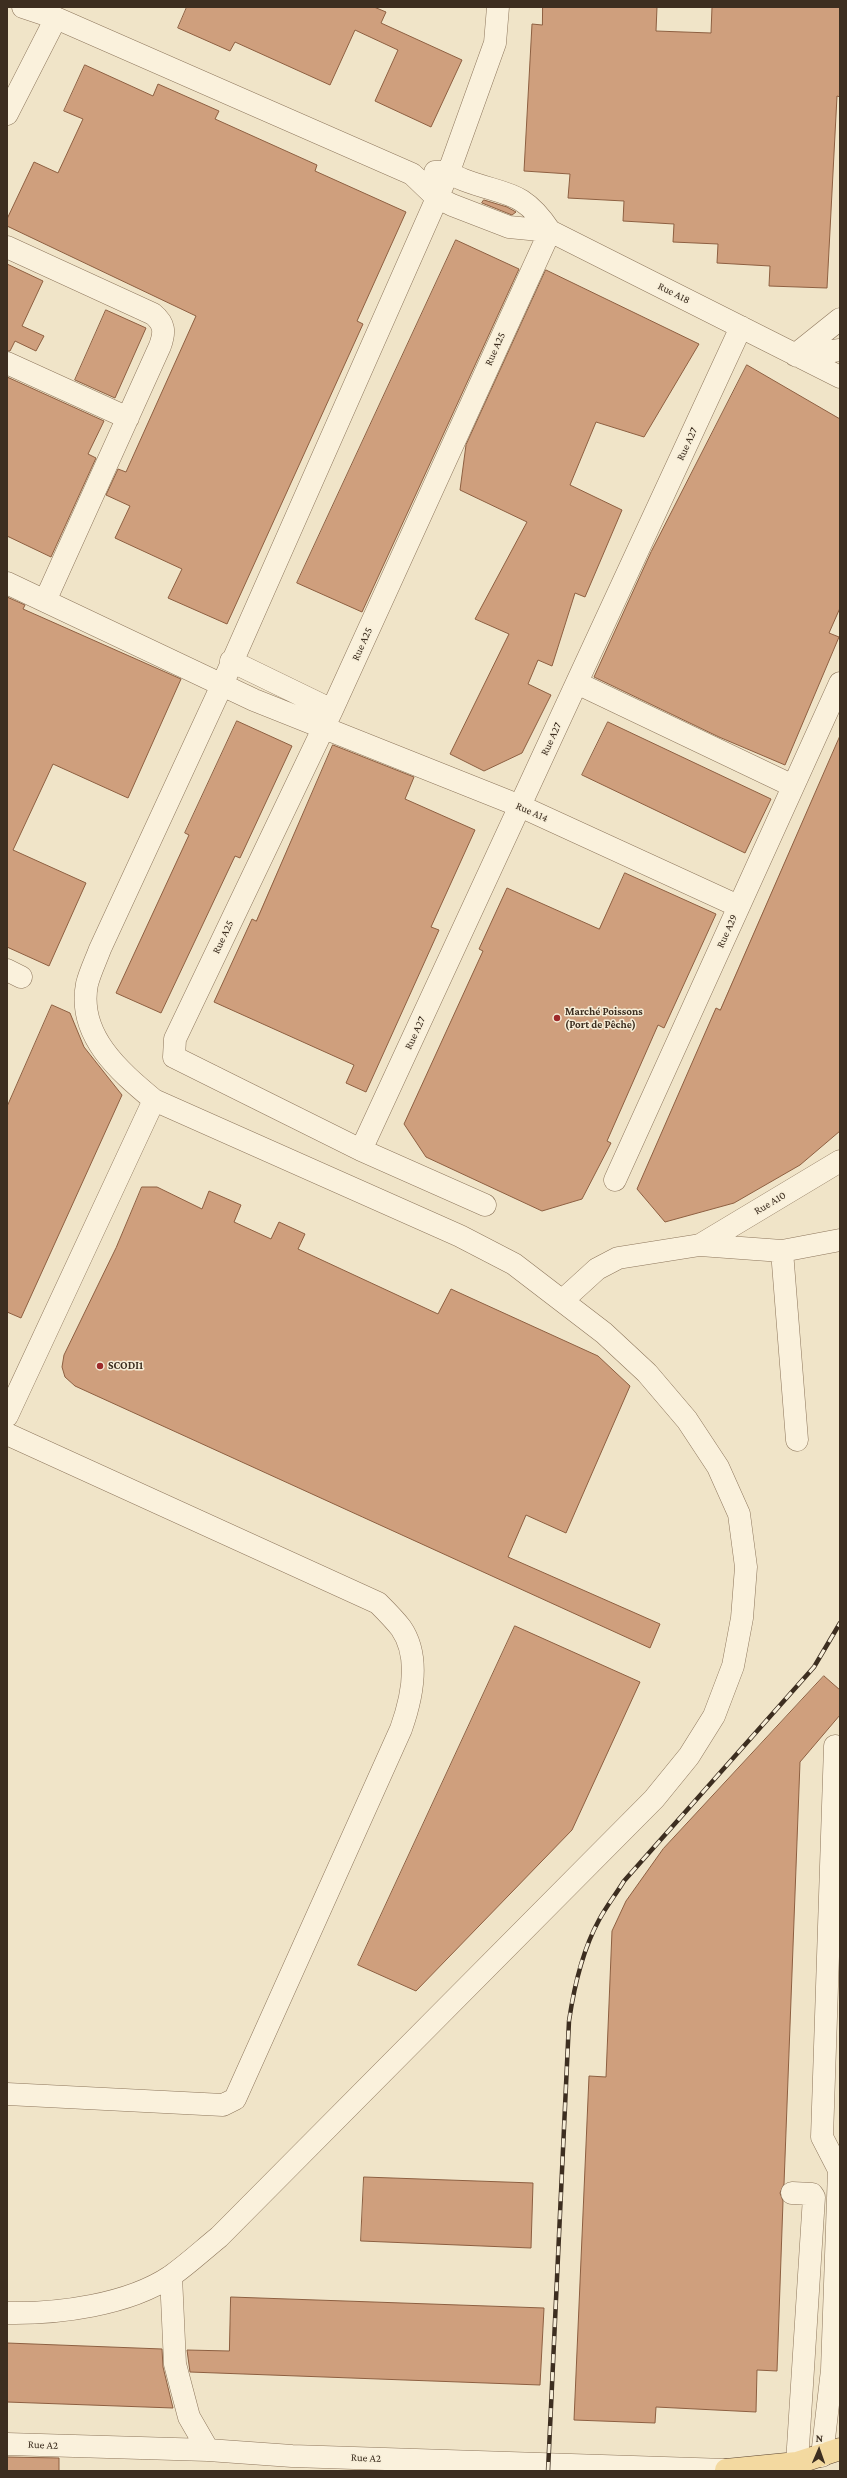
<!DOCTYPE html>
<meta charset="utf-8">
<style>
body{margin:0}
#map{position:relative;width:847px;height:2478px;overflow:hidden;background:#f0e4c8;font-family:"Crimson Pro",serif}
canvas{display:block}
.frame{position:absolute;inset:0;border:8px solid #3d2e20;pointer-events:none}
.north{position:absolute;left:799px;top:2430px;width:40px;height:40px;-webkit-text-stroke:3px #f7eed8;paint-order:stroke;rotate:2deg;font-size:11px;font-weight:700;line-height:16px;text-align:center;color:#3d2e20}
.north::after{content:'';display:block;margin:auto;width:14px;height:18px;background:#3d2e20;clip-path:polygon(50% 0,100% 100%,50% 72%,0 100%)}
</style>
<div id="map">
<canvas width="847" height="2478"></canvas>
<div class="frame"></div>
<div class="north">N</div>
</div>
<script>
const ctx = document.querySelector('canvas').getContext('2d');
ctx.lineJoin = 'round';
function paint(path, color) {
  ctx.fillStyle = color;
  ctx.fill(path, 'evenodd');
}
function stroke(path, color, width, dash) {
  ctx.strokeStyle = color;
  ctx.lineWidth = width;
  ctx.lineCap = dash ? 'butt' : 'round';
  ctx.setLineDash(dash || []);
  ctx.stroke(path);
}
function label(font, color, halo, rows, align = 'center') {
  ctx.font = font + ' "Crimson Pro",serif';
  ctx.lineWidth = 3;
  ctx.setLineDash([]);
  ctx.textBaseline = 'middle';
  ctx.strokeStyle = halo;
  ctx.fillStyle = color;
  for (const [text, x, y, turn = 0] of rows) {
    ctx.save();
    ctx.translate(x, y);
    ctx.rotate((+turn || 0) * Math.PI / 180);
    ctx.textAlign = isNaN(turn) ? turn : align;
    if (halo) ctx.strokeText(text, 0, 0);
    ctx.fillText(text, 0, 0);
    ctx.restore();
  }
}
const building = new Path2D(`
 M 187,7 L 374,7 L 386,12 L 381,23 L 462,60 L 431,127 L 375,101 L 398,50 L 355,30 L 330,85 L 235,42 L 230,51 L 178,28 Z
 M 543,7 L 657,7 L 656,31 L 711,33 L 712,7 L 840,7 L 840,97 L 837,96 L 827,288 L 769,286 L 770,266 L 717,263 L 718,244 L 673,242 L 674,224 L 623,221 L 624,201 L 568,198 L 570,174 L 524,171 L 532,24 L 542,25 Z
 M 85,65 L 153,96 L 158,84 L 219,111 L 215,119 L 317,165 L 315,171 L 406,212 L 357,321 L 363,324 L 227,624 L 168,598 L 182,569 L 115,538 L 130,506 L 106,495 L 118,469 L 126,472 L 196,316 L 7,226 L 7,219 L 34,162 L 58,173 L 83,119 L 64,111 Z
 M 484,200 L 507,207 L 516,212 L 512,215 L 482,203 Z
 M 456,240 L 519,269 L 362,612 L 297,583 Z
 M 7,264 L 43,281 L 22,326 L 44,336 L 36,351 L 15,341 L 10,351 L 7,351 Z
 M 546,270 L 699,344 L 644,437 L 596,422 L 570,485 L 622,510 L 585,597 L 575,593 L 552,666 L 538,660 L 528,684 L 551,695 L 522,753 L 484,771 L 450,754 L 509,634 L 475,619 L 527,522 L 460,490 L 466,445 Z
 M 106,310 L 146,328 L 115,398 L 75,380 Z
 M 747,365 L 840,419 L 840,608 L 829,633 L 839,637 L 785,765 L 719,737 L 594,677 L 651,552 Z
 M 7,377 L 104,421 L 88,454 L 96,458 L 51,557 L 7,536 Z
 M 7,597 L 25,605 L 23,609 L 181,679 L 128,798 L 53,764 L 13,850 L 86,883 L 49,966 L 7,947 Z
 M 237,721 L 292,746 L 240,858 L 235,856 L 161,1013 L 116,993 L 189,835 L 185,833 Z
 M 608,722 L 771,799 L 745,853 L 582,775 Z
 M 840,736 L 840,1131 L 800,1165 L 734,1203 L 665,1222 L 637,1189 L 716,1008 L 720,1010 Z
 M 333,745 L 414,777 L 405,799 L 475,830 L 431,927 L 439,930 L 366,1092 L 346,1083 L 354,1065 L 214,1002 L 252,919 L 256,921 Z
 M 625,873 L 716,914 L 664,1028 L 658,1025 L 607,1141 L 611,1143 L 582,1199 L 542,1211 L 426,1157 L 404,1124 L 483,951 L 479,949 L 507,888 L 599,929 Z
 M 52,1005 L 70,1013 L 84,1047 L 122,1095 L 21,1318 L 7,1312 L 7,1107 Z
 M 142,1187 L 157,1187 L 202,1209 L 209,1191 L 241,1205 L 234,1222 L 271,1239 L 279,1222 L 305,1234 L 298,1249 L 438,1314 L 451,1289 L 598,1356 L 630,1386 L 566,1533 L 526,1515 L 508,1557 L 660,1624 L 650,1648 L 75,1386 L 65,1377 L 62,1367 L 64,1355 L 116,1248 Z
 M 515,1626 L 640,1682 L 572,1830 L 416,1991 L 358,1965 Z
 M 824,1676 L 840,1690 L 840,1715 L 800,1762 L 784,2184 L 780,2193 L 783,2201 L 777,2371 L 757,2370 L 756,2412 L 656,2407 L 655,2423 L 574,2420 L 589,2076 L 606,2077 L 612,1931 L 626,1901 L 663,1849 Z
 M 364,2177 L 533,2183 L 531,2248 L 361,2241 Z
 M 231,2297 L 544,2308 L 540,2385 L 190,2372 L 187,2350 L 229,2351 Z
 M 7,2343 L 162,2349 L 163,2367 L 173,2408 L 7,2402 Z
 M 7,2457 L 59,2458 L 59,2471 L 7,2471 Z`);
paint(building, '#cf9f7d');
stroke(building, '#8d5f41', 1);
const minor = new Path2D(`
 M 23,7 L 56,18 L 412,174 L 436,197 L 452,205 L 509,227 L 550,231 L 840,377
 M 7,114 L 56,18
 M 435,172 C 451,171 451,175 464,180 C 506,196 522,189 550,231
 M 7,247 L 153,314 C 165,324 165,332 160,346 L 45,601
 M 795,355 L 840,319
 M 797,356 L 840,350
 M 7,363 L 128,418
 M 7,583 L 254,700 L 520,806 L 738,906
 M 231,661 L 332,710
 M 577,683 L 793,786
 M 7,970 L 21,977
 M 361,1150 L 741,327
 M 615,1180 L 840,683
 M 485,1205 L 361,1150 L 174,1057 L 175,1039 L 332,710 L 550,231
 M 700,1245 L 840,1161
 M 782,1251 L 797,1440
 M 563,1300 L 597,1269 L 618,1258 L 700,1245 L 782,1251 L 840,1240
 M 7,1416 L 154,1100
 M 7,1434 L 378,1603 C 386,1611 394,1619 401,1628 C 421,1657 412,1698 401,1729 L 235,2099 L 223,2105 L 7,2094
 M 792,2193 L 812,2194 L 814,2197 L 797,2463
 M 171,2276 L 175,2364 L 189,2417 L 208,2450
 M 7,2313 C 58,2314 128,2305 171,2276 C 188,2264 203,2250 219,2237 L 654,1799 L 689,1756 L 714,1716 L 733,1666 L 742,1618 L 746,1567 L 739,1514 L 718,1467 L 687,1420 L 647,1373 L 604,1333 L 514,1264 L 460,1236 L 154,1100 C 119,1071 77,1035 87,984 C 90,972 96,960 100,949 L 222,685 L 449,171 L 495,43 L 498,7
 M 7,2444 L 208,2450 L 292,2456 L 726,2470
 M 822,2456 L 832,2370 L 839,2170 L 822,2137 L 835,1746`);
const major = new Path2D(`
 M 726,2470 L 797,2463 L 840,2449`);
stroke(minor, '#8d765c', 23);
stroke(major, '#5b4430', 23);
stroke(minor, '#faf1dc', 22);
stroke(major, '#f3d9a0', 22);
const rail = new Path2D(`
 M 548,2471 L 569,2021 C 574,1987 582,1951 599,1920 C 606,1907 616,1894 624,1881 L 814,1667 L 840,1623`);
stroke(rail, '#3d2e20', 4.5);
stroke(rail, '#f7eed8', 3, [9]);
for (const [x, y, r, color] of [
 [557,1018,4,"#9e2a2b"],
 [100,1366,4,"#9e2a2b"]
]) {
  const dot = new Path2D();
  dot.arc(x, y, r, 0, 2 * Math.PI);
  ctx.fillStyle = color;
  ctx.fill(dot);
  stroke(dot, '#f7eed8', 1.5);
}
label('11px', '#3d2e20', '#f7eed8', [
 ["Rue A18",674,293,27],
 ["Rue A25",495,349,-66],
 ["Rue A27",687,444,-65],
 ["Rue A25",362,644,-66],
 ["Rue A27",551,739,-65],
 ["Rue A14",532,812,24],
 ["Rue A29",727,931,-66],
 ["Rue A25",223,937,-65],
 ["Rue A27",415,1033,-65],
 ["Rue A10",770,1203,-31],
 ["Rue A2",43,2445,2],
 ["Rue A2",366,2458,2]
]);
label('bold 11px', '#3d2e20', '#f7eed8', [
 ["Marché Poissons",565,1012],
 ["(Port de Pêche)",565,1025],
 ["SCODI1",108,1366]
], 'left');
</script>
